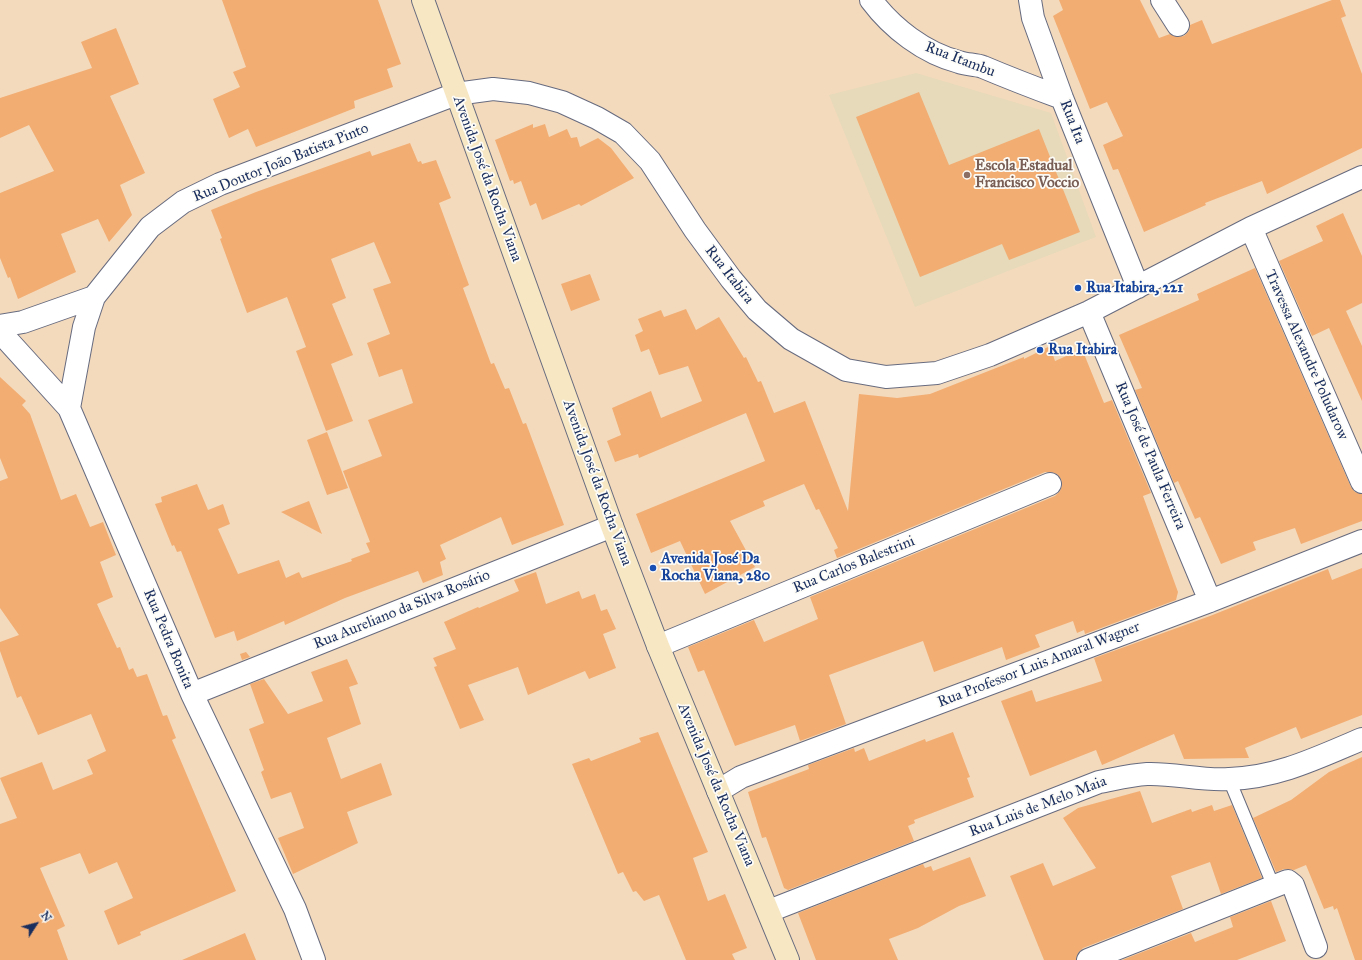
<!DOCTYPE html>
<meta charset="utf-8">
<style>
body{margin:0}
#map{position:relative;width:1362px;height:960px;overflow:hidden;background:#f4dabc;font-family:"IM FELL Great Primer",serif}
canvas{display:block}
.north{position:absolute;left:16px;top:904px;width:40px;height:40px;-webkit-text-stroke:3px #fdfcf7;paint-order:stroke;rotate:54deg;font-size:11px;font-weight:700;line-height:16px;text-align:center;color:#1b2f5e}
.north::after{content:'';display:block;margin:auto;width:14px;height:18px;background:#1b2f5e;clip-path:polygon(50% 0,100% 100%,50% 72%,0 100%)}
</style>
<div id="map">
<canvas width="1362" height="960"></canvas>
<div class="north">N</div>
</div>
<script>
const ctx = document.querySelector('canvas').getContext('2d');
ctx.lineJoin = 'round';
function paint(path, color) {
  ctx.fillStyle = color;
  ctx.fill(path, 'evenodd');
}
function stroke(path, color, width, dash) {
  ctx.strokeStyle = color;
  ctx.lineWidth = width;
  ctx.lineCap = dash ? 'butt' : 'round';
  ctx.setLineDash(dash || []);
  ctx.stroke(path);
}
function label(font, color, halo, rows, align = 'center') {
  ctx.font = font + ' "IM FELL Great Primer",serif';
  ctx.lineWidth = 3.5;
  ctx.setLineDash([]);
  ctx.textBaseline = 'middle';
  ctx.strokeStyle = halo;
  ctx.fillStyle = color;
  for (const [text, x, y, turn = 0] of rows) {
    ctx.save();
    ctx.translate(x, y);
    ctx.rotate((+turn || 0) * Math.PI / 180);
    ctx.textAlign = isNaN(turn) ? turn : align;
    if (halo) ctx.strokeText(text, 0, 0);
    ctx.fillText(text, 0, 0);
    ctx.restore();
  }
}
paint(new Path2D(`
 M 916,73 L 1051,113 L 1096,237 L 915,307 L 829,95 Z`), '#e6daba');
paint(new Path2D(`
 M 222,0 L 378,0 L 401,64 L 387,69 L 393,87 L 354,101 L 355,108 L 256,147 L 248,129 L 229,138 L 213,99 L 240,87 L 233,72 L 246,67 Z
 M 1059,0 L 1140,0 L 1159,38 L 1170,34 L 1178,37 L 1184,36 L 1189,31 L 1190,25 L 1202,20 L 1212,44 L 1332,0 L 1340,0 L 1346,16 L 1341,18 L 1362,74 L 1362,148 L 1267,194 L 1262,181 L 1205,203 L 1206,205 L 1144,232 L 1118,169 L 1113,170 L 1103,145 L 1123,136 L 1107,102 L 1090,109 L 1053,16 L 1063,10 Z
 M 116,28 L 139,84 L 110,96 L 145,173 L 120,185 L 132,215 L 109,242 L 98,219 L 61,234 L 76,272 L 18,299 L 10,277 L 8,278 L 0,258 L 0,193 L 54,171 L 29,125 L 0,138 L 0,98 L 92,68 L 81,42 Z
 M 919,92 L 949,165 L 1039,129 L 1080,232 L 1009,260 L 1002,244 L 920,277 L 856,117 Z
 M 533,124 L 533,128 L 545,124 L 549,137 L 567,129 L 571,138 L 577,137 L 580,147 L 598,138 L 611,148 L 634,178 L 581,206 L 579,204 L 542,220 L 536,203 L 530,206 L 521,181 L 514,184 L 513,180 L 510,181 L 495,140 Z
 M 410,143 L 418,162 L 421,161 L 422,164 L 436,160 L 451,198 L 439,203 L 469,285 L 463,288 L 491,364 L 494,363 L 505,389 L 509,388 L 523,424 L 526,423 L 564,525 L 512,545 L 501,517 L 440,545 L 446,559 L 440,562 L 443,575 L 423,583 L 418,571 L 345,598 L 285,625 L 284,621 L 237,641 L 234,631 L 215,638 L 181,551 L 177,552 L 174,545 L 172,546 L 155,504 L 162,502 L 161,497 L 197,484 L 208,510 L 223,504 L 230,524 L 218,529 L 238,574 L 279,560 L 286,578 L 299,572 L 302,578 L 352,561 L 351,559 L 370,552 L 366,543 L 370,542 L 343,471 L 382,456 L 368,420 L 413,403 L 402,369 L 379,377 L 367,343 L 390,334 L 373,289 L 391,283 L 374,242 L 331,259 L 346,298 L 332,304 L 353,355 L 331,364 L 353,421 L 326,431 L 296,351 L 306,347 L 287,297 L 247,313 L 220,239 L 222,238 L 211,210 L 256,192 L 370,151 L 372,156 Z
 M 1343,213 L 1362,256 L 1362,303 L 1346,311 L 1362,346 L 1362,401 L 1329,328 L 1312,336 L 1279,261 L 1323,241 L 1316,226 Z
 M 1255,268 L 1351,487 L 1355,492 L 1362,494 L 1362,521 L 1301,544 L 1295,528 L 1253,542 L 1256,550 L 1221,564 L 1200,517 L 1195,519 L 1178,481 L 1174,483 L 1135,390 L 1142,388 L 1119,335 L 1199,300 L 1197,294 Z
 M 590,274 L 600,300 L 571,311 L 561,284 Z
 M 686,309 L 696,330 L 719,317 L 744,358 L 746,357 L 758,382 L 761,381 L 774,413 L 805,401 L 848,511 L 859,394 L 897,398 L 930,394 L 1024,357 L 1024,359 L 1050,346 L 1055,361 L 1082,349 L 1104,403 L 1112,400 L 1151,493 L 1143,496 L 1178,592 L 1176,600 L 1085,634 L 1084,630 L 1077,633 L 1073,621 L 1035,635 L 1040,647 L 1006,660 L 1002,647 L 934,672 L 923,641 L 829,675 L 846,724 L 800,741 L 795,725 L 735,746 L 704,670 L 698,672 L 688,647 L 754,620 L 764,642 L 818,619 L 810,597 L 1055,496 L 1060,491 L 1062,485 L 1061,479 L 1057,474 L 1051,472 L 1045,472 L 837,558 L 834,550 L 838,548 L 819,509 L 816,510 L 804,484 L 763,501 L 765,506 L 730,521 L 755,567 L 705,594 L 680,541 L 651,553 L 636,514 L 765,461 L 746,413 L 639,458 L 638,454 L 615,462 L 607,441 L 621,435 L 612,408 L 651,391 L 661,418 L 702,401 L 688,366 L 659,375 L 649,349 L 641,352 L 635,335 L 643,331 L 638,319 L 661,310 L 664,317 Z
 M 0,377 L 26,401 L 22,405 L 30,414 L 61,500 L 76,494 L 90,527 L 103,522 L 116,555 L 100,562 L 113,597 L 97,604 L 117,648 L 120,647 L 129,670 L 133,668 L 137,677 L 147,674 L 163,716 L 167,715 L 176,738 L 172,740 L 236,891 L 140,932 L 141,935 L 118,945 L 104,911 L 133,898 L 117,862 L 89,874 L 80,853 L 40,868 L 65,926 L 57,930 L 68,960 L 0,960 L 0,824 L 17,818 L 0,778 L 42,762 L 53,790 L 93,774 L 87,760 L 106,751 L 91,714 L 38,735 L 21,696 L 17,698 L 0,651 L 0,642 L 19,635 L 0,608 L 0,481 L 8,478 L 0,458 Z
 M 327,432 L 348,488 L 327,495 L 307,440 Z
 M 309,501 L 322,534 L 281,512 Z
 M 1362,568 L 1362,715 L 1301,739 L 1296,727 L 1245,748 L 1249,758 L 1184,759 L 1174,734 L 1102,765 L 1096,750 L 1030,776 L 1001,701 L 1032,690 L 1036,702 L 1102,681 L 1094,658 L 1210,616 L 1328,569 L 1332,580 Z
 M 536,572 L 546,604 L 579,591 L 582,599 L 595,594 L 601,611 L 607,609 L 616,629 L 603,634 L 616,668 L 589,679 L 585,671 L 528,695 L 518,667 L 468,685 L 484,720 L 460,729 L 434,667 L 437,666 L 433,658 L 456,649 L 444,622 L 478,607 L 479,608 L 519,591 L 514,580 Z
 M 246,652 L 250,657 L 242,660 L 240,654 Z
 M 347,659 L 358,684 L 349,687 L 361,724 L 327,738 L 341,779 L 381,763 L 392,795 L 347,812 L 358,843 L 293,874 L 278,838 L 304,828 L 291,792 L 271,799 L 261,772 L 264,770 L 249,729 L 264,723 L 250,684 L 264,679 L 288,714 L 323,701 L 311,672 Z
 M 658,732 L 708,852 L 693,858 L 708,901 L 725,894 L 747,948 L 732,954 L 735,960 L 686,960 L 659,895 L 644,901 L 636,891 L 633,892 L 623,872 L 618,874 L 572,764 L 589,758 L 591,761 L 641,742 L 639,738 Z
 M 953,732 L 970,777 L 967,778 L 974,797 L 914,820 L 915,823 L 908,826 L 914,841 L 788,890 L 784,888 L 766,837 L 762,838 L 748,792 L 809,769 L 808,765 L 854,748 L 855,752 L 864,748 L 869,761 L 925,739 L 926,742 Z
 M 1362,757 L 1362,960 L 1355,960 L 1337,908 L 1334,910 L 1333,906 L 1324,909 L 1306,865 L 1294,870 L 1284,869 L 1276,872 L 1253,818 L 1291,800 L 1329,772 Z
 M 1140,791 L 1152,823 L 1191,809 L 1192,812 L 1212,805 L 1214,811 L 1232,805 L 1262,878 L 1221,894 L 1210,862 L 1171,876 L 1183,909 L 1083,948 L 1078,953 L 1076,960 L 1044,960 L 1010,876 L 1043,863 L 1053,886 L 1096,868 L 1063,818 L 1078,808 Z
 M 970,857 L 986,896 L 959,906 L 918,928 L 889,939 L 898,960 L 816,960 L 798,913 L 923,864 L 925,868 L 931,866 L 933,871 Z
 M 1271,901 L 1286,941 L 1237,960 L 1122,960 L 1191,933 L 1195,942 L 1233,927 L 1230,917 Z
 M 245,933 L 256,960 L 182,960 Z`), '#f2ad73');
const lane = new Path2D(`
 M 1229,779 L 1273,885`);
const street = new Path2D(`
 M 871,0 C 892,28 924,53 959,62 C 967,65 975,64 983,67 C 1009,78 1035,88 1062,98
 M 1030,0 L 1033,18 L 1062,98 L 1138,287
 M 1162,0 L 1178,25
 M 1251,228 L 1362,482
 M 1089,312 L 1210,601
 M 0,326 L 23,322 L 94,297
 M 0,332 L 69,408 L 192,694 L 295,909 L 314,960
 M 69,408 L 84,327 L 94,297 L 150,227 L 183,202 L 220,184 L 456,94 L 493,89 L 529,93 L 562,102 L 597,118 L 623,133 L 650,161 L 695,230 L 731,279 L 757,310 L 791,339 L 846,370 L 886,377 L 937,373 L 990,355 L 1089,312 L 1251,228 L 1362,177
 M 658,646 L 1050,484
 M 192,694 L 612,526
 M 718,791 L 741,777 L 1210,601 L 1362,541
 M 769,911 L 1099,782 C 1115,779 1131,775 1147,774 C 1174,773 1202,781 1229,779 C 1277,778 1319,757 1362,739
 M 1088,960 L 1285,882 L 1288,881 L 1293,885 L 1316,947`);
const secondary = new Path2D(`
 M 423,0 L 612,526 L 658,646 L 788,960`);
stroke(lane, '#676b7f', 14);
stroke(street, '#676b7f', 24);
stroke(secondary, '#676b7f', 24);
stroke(lane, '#fff', 12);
stroke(street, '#fff', 22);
stroke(secondary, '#f7e8c3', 22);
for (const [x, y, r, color] of [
 [967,175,4,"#8d6e63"],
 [1078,288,4,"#1a4fb4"],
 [1040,350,4,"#1a4fb4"],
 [653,568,4,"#1a4fb4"]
]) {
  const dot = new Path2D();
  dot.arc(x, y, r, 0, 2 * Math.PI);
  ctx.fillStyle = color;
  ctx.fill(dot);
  stroke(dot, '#fdfcf7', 1.5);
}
label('15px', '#1b2f5e', '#fdfcf7', [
 ["Rua Itambu",960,60,21],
 ["Rua Ita",1072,122,69],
 ["Rua Doutor João Batista Pinto",281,163,-22],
 ["Avenida José da Rocha Viana",487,179,70],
 ["Rua Itabira",729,275,52],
 ["Travessa Alexandre Poludarow",1306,355,66],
 ["Rua José de Paula Ferreira",1150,456,67],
 ["Avenida José da Rocha Viana",597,483,70],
 ["Rua Carlos Balestrini",854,565,-22],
 ["Rua Aureliano da Silva Rosário",402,610,-22],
 ["Rua Pedra Bonita",168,639,67],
 ["Rua Professor Luis Amaral Wagner",1039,665,-21],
 ["Avenida José da Rocha Viana",716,785,67],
 ["Rua Luis de Melo Maia",1038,807,-21]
]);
label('bold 15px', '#785e54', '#fdfcf7', [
 ["Escola Estadual",975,166],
 ["Francisco Voccio",975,183]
], 'left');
label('bold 15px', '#164399', '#fdfcf7', [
 ["Rua Itabira, 221",1086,288],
 ["Rua Itabira",1048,350],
 ["Avenida José Da",661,559],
 ["Rocha Viana, 280",661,576]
], 'left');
</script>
